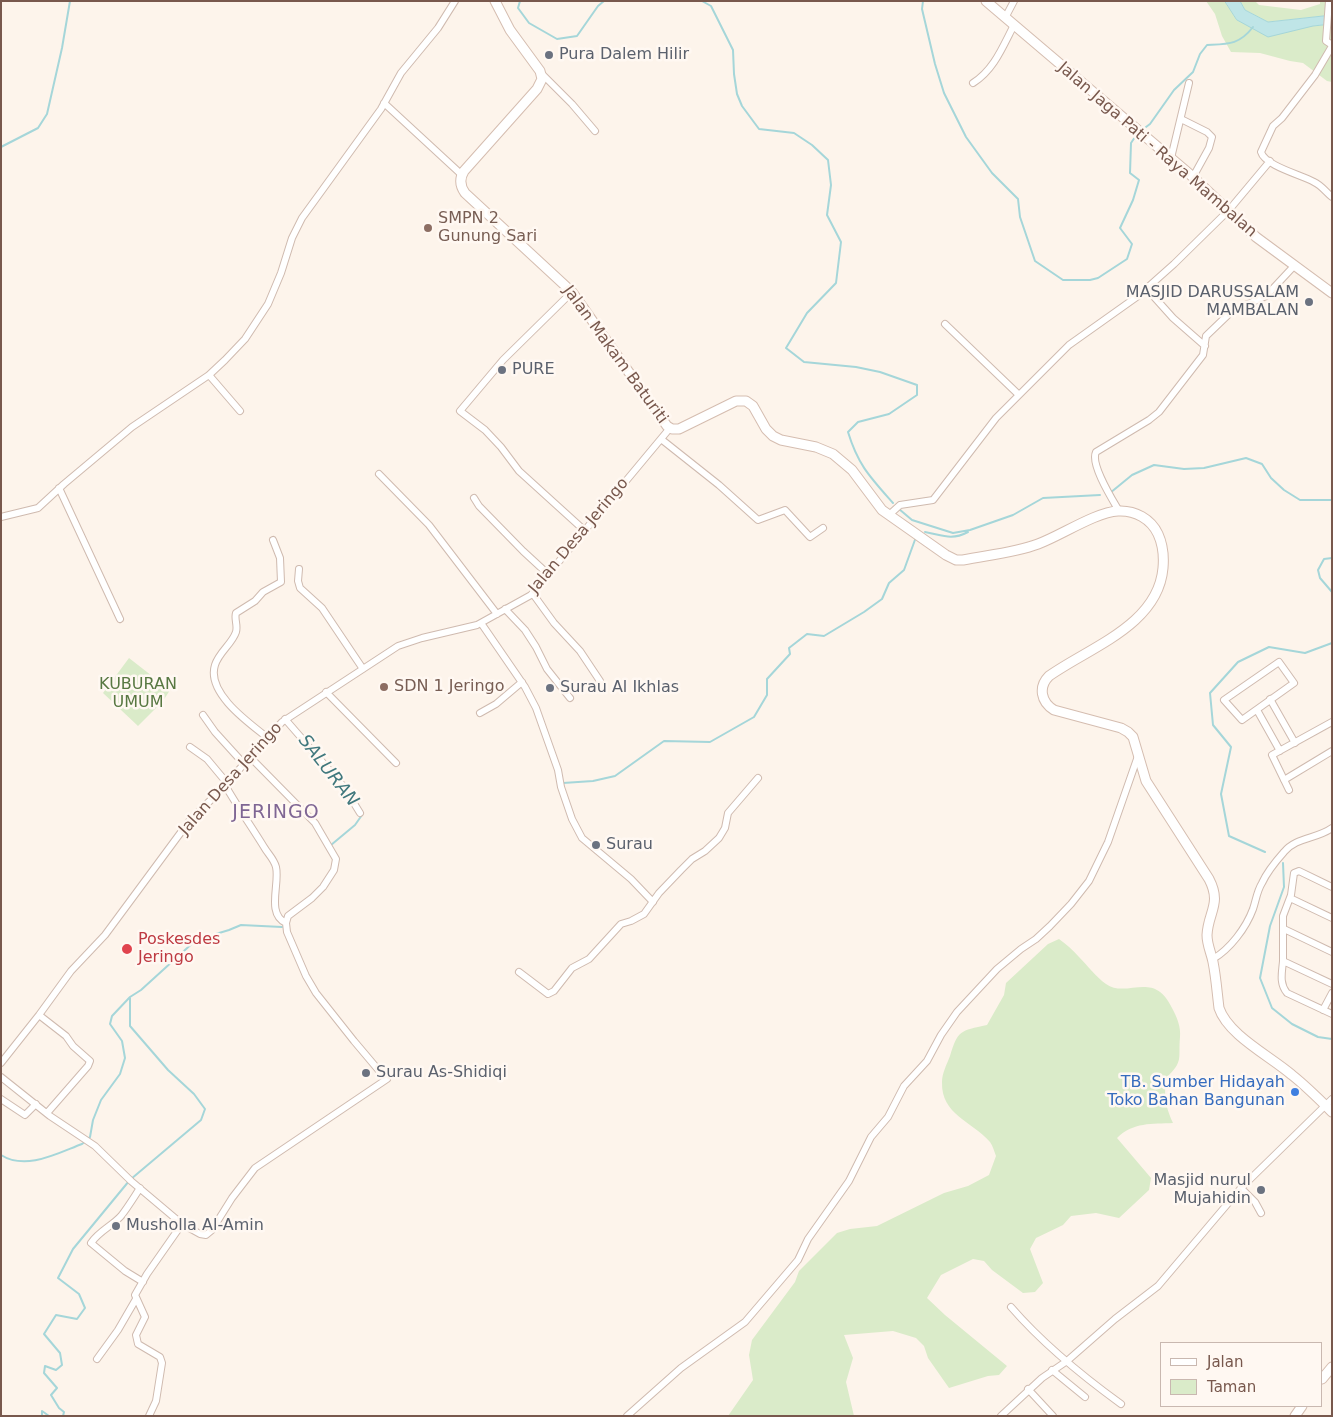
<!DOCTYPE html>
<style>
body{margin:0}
#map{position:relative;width:1333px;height:1417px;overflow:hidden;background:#fdf4eb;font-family:"DejaVu Sans",sans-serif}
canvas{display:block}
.frame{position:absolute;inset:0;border:2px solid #78584d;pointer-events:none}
.legend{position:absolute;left:1160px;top:1342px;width:162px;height:65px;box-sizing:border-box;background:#fff8f2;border:1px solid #c9b8b0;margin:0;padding:6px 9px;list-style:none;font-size:15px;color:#78584d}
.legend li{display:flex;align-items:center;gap:10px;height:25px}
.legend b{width:25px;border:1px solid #c9b8b0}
</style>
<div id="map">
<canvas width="1333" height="1417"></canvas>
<div class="frame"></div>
<ul class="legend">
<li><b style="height:6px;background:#fff"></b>Jalan</li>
<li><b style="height:14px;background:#daebc9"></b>Taman</li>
</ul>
</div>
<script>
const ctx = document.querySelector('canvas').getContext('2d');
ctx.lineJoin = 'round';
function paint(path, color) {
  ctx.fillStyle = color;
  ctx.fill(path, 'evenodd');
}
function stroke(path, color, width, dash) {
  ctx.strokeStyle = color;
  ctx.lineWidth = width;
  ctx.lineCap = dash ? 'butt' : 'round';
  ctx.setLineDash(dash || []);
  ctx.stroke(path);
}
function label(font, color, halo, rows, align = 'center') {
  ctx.font = font + ' "DejaVu Sans",sans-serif';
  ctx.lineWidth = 5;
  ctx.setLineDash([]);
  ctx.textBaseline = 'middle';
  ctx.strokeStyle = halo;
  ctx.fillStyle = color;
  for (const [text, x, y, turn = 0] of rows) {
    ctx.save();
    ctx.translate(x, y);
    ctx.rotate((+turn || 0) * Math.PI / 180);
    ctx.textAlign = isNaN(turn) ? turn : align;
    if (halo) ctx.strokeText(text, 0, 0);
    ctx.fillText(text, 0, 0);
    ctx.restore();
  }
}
paint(new Path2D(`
 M 1206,1 L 1225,1 L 1237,20 L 1313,26 L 1332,24 L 1332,82 L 1327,81 L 1303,63 L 1290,61 L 1260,53 L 1231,52 L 1222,36 L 1215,14 Z
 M 1240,1 L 1255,1 L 1259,5 L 1301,10 L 1320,4 L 1320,1 L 1332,1 L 1332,15 L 1268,22 L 1245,10 Z
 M 129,658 L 170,690 L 163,701 L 138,726 L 103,693 Z
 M 1059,939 C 1066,944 1073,950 1079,957 C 1088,966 1096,977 1106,984 C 1127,999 1154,969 1172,1008 C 1177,1017 1181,1027 1180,1037 C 1178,1059 1184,1061 1166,1078 C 1164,1097 1165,1105 1173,1123 C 1152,1124 1133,1122 1117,1138 L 1151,1178 L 1149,1190 L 1119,1218 L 1096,1213 L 1071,1216 L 1063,1225 L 1036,1238 L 1030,1249 L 1043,1283 L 1035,1292 L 1023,1293 L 992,1270 L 984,1261 L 973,1259 L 941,1275 L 927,1298 L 945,1315 L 1007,1366 L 999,1375 L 988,1376 L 949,1388 L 928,1358 L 924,1346 L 916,1338 L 893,1331 L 844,1335 L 853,1358 L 846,1382 L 854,1416 L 728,1416 L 753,1380 L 749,1355 L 752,1340 L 795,1282 L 799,1271 L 837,1233 L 850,1229 L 877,1226 L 944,1193 L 968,1186 L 989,1175 L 996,1156 C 994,1151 993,1146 990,1142 C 972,1121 941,1115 942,1082 C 942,1073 947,1064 950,1056 C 958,1030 960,1031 987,1025 L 1004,995 L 1006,983 L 1048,944 Z`), '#daebc9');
const water = new Path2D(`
 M 1225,1 L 1240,1 L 1245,10 L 1268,22 L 1332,15 L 1332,24 L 1313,26 L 1268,37 L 1237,20 Z`);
paint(water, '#bfe5e7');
stroke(water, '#a5d6d9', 1);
stroke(new Path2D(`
 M 520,1 L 518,8 L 529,23 L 557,39 L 577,36 L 598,6 L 604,1
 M 702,1 L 711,6 L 733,50 L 734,74 L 737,94 L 742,106 L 759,129 L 794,133 L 812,145 L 828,160 L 831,185 L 827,215 L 841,242 L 836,283 L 807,313 L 786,348 L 804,362 L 856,367 L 880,372 L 917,385 L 917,395 L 889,414 L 858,422 L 848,432 C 858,465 870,477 893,503
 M 923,1 L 922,9 L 935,64 L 944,93 L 966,137 L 992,173 L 1018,199 L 1020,217 L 1035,261 L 1063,280 L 1090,280 L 1098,278 L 1127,259 L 1132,244 L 1120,228 L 1133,200 L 1139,180 L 1130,173 L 1131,143 L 1137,134
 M 1142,130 L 1150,124 L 1174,90 L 1193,72 L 1200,54 L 1207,45 C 1228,44 1239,45 1253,27
 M 1,147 L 38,128 L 47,114 L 62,48 L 70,1
 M 1110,493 L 1132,475 L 1154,465 L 1184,469 L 1204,468 L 1246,458 L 1262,464 L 1271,478 L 1284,490 L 1300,500 L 1332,500
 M 899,509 L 912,520 L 953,533 L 970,530 L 1013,515 L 1043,498 L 1100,495
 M 925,532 C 942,535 951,541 968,532
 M 1332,558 L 1324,559 L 1318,570 L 1320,578 L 1332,592
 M 563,783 L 593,781 L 615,776 L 664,741 L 710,742 L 754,717 L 767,695 L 767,679 L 790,654 L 789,648 L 807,634 L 824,636 L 864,612 L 882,599 L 889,583 L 904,570 L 916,537
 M 331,845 L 355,825 L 362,815
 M 1265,852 L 1229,836 L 1221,794 L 1231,747 L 1213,725 L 1210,693 L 1238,662 L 1269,647 L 1305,653 L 1332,643
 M 1283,863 L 1284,887 L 1270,926 L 1260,978 L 1272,1008 L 1292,1024 L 1318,1037 L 1332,1039
 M 130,998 L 130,1026 L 168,1070 L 194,1094 L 205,1109 L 201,1120 L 131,1179
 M 88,1139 L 90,1137 L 93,1120 L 101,1100 L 120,1074 L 125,1058 L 122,1041 L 110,1024 L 112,1016 L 130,997 L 141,990 L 196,940 L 229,930 L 241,925 L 282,927
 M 1,1155 C 26,1171 58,1153 82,1144 L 86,1141
 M 42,1416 L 42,1411 L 49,1416
 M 63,1416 L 64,1412 L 59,1408 L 51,1395 L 57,1388 L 44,1373 L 45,1366 L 56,1370 L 62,1365 L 60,1353 L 44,1334 L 56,1315 L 77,1319 L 85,1308 L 79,1294 L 58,1278 L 73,1249 L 129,1181`), '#a5d6d9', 2);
const street = new Path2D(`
 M 1329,1 L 1326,41 L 1332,45
 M 1005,18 L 1014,1
 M 1332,46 L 1315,75 L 1282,118 L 1273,126 L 1261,152 C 1265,166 1302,175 1314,182 C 1321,185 1326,192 1332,197
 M 541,73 L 572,104 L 595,131
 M 973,83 C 994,70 1003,46 1014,25
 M 384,103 L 462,175
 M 1181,119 L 1207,132 L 1212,137 L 1209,148 L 1193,177
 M 1171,158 L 1189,83
 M 1147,289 L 1173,318 L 1205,346
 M 572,292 L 503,360 L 460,411 L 485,430 L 501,447 L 519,471 L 584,530
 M 945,324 L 1019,395
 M 209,375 L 240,411
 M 661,439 L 719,485 L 758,520 L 785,510 L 810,537 L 823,528
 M 379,474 L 429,525 L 497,614
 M 59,488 L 120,619
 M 474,498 L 479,506 L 523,551 L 549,575
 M 1119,511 C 1112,499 1090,464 1096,452 L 1149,420 L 1159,412 L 1203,355 L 1206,336 L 1232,311 L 1266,296 L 1294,266
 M 889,515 L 900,505 L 933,500 L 996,418 L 1069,345 L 1138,296 L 1174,264 L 1229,210 L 1270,161
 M 1,517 L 38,508 L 64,484 L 132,427 L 209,375 L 225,360 L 245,339 L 268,304 L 281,273 L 292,238 L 302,218 L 381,109 L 401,73 L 438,28 L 455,1
 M 299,569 L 298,581 L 300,588 L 322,608 L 363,669
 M 533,594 L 554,623 L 580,651 L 600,681
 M 505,609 L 525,630 L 536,647 L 547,669 L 570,698
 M 481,623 L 525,687 L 536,708 L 558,770 L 561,787 L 572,819 L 582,838 L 631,879 L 653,902
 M 1279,662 L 1294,683 L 1242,720 L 1224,700 Z
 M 326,692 L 396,763
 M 1270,699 L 1295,743
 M 1257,710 L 1280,751
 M 480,713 L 496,704 L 522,682
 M 203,715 L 215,732 L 244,764
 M 285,719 L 344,787 L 360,813
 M 268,738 C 249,723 206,693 215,665 C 219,652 232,644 236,632 C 238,625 234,619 236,613 L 255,601 L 263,592 L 281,582 L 280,558 L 273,540
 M 190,747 L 207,759 L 227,783
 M 250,757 L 315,823 L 336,859 L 334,870 L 323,887 L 312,898 L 288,916 L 286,923 L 287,932 L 306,976 L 316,993 L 354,1041 L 381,1073
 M 1284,780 L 1332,751
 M 225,785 C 237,806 251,826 264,847 C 268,854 274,859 276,867 C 280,884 266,914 286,923
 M 1289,790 L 1272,755 L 1332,722
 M 1332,887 L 1299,871 L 1294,873 L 1291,895 L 1283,916 L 1283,961 L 1332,984
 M 1290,898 L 1332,918
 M 1284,929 L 1332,952
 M 1213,959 C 1230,949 1246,928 1253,909 C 1256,900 1257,891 1262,883 C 1267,872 1276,861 1284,852 C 1296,837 1317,839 1332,828
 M 1283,961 C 1282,973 1279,983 1287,993 L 1332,1014
 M 519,972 L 548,994 L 554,991 L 572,968 L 589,959 L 621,924 L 631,921 L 644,914 L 659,893 L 681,870 L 692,859 L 705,851 L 719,838 L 725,828 L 728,813 L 758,778
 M 1323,1010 L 1332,993
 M 39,1015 L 66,1036 L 73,1046 L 90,1061 L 88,1066 L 47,1113
 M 1,1063 L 39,1015 L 71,971 L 105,935 L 190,820 L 217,794 L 282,722 L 398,646 L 422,638 L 477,625 L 531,595 L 670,428
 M 1,1077 L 50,1116 L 95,1146 L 131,1181 L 182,1224 L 147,1274 L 135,1295 L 145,1317 L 136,1335 L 138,1344 L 160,1357 L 162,1363 L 156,1401 L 149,1416
 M 1,1099 L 25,1115 L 36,1104
 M 140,1188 C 134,1197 128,1207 121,1216 C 112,1226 99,1231 91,1243 L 125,1271 L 143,1282
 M 1241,1188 L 1255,1202 L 1261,1213
 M 182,1224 L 200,1234 L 206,1235 L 212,1230 L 232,1198 L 255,1168 L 387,1079
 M 1011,1307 C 1043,1344 1081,1375 1121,1404
 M 97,1359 L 118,1330 L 136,1299
 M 1052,1370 L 1085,1397
 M 1028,1389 L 1053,1416
 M 627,1416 L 681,1368 L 745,1322 L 798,1260 L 808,1239 L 849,1181 L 871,1137 L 888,1117 L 904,1086 L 927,1061 L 941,1035 L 957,1012 L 997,969 L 1021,949 L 1036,939 L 1050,926 L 1071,904 L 1089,881 L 1108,842 L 1138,756
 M 1001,1416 L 1042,1378 L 1067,1361 L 1115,1319 L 1158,1286 L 1241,1188 L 1332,1099`);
const secondary = new Path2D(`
 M 495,1 L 510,30 L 540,71 L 542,79 L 537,89 L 464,171 C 459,179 460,186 465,193 L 572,292 L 667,426 L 672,429 L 679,429 L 736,401 L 746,401 L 753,406 L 766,429 L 773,436 L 781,440 L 816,447 L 833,454 L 852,470 L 882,510 L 946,555 L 956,560 L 963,560 C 988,555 1014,553 1038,544 C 1060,536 1096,512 1118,511 C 1135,510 1151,519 1158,534 C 1163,545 1164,557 1163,568 C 1158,625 1090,647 1049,676 C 1038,687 1041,702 1054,710 L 1121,728 L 1128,732 L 1133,737 L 1146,781 L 1209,879 C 1222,904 1208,912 1207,935 C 1207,945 1211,952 1213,962 C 1216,977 1217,992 1219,1008 C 1228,1035 1270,1056 1292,1075 C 1306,1086 1319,1099 1332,1112
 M 986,1 L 1193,177 L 1256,237 L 1332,293
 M 1322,1379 L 1332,1367
 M 1295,1416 L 1302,1406`);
stroke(street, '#cfbaaf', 8);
stroke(secondary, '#d5bdb0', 11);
stroke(street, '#fff', 6);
stroke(secondary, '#fff', 9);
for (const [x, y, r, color] of [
 [549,55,5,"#6b7280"],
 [428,228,5,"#8d6e63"],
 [1309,302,5,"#6b7280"],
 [502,370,5,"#6b7280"],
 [384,687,5,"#8d6e63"],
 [550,688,5,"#6b7280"],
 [596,845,5,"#6b7280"],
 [127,949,6,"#e0444e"],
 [366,1073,5,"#6b7280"],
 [1295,1092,5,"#3f7fe0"],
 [1261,1190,5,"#6b7280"],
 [116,1226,5,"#6b7280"]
]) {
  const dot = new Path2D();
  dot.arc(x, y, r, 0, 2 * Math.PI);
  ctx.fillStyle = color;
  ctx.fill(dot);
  stroke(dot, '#fff8f2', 2);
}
label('16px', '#5b616d', '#fff8f2', [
 ["Pura Dalem Hilir",559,55],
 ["MASJID DARUSSALAM",1299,293,"right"],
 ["MAMBALAN",1299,311,"right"],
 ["PURE",512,370],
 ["Surau Al Ikhlas",560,688],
 ["Surau",606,845],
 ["Surau As-Shidiqi",376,1073],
 ["Masjid nurul",1251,1181,"right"],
 ["Mujahidin",1251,1199,"right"],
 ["Musholla Al-Amin",126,1226]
], 'left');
label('16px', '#78584d', '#fff8f2', [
 ["Jalan Jaga Pati - Raya Mambalan",1157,150,41],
 ["Jalan Makam Baturiti",615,355,54],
 ["Jalan Desa Jeringo",579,536,-50],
 ["Jalan Desa Jeringo",231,779,-48]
]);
label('16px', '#785e54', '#fff8f2', [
 ["SMPN 2",438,219],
 ["Gunung Sari",438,237],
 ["SDN 1 Jeringo",394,687]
], 'left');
label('16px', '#587842', '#fff8f2', [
 ["KUBURAN",138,685],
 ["UMUM",138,703]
]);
label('16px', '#be3a42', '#fff8f2', [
 ["Poskesdes",138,940],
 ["Jeringo",138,958]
], 'left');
label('16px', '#366cbe', '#fff8f2', [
 ["TB. Sumber Hidayah",1285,1083],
 ["Toko Bahan Bangunan",1285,1101]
], 'right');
label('italic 18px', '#40787d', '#fff8f2', [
 ["SALURAN",328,771,52]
]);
ctx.letterSpacing = '1px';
label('19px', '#7f6694', '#fff8f2', [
 ["JERINGO",276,813]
]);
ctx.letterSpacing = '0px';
</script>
